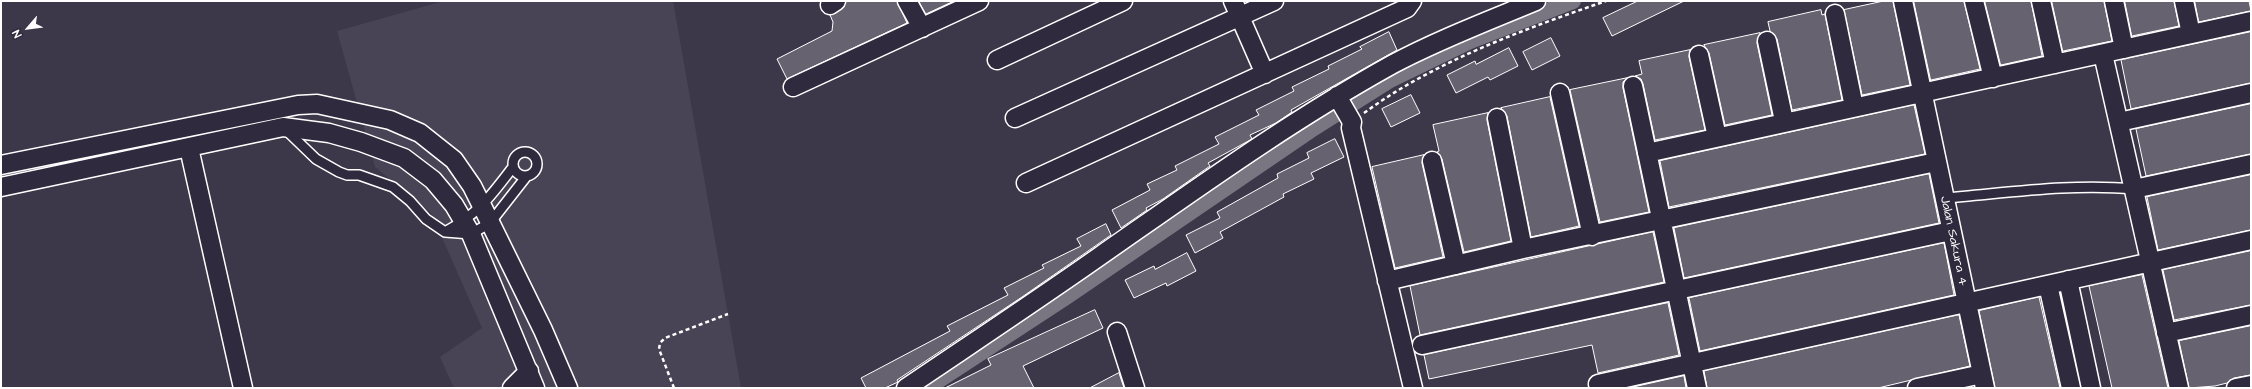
<!DOCTYPE html>
<style>
body{margin:0}
#map{position:relative;width:2252px;height:389px;overflow:hidden;background:#3c3749;font-family:"Architects Daughter",sans-serif}
canvas{display:block}
.frame{position:absolute;inset:0;border:2px solid #fff;pointer-events:none}
.north{position:absolute;left:8px;top:8px;width:40px;height:40px;-webkit-text-stroke:3px #2f2a3d;paint-order:stroke;rotate:242deg;font-size:11px;font-weight:700;line-height:16px;text-align:center;color:#fff}
.north::after{content:'';display:block;margin:auto;width:14px;height:18px;background:#fff;clip-path:polygon(50% 0,100% 100%,50% 72%,0 100%)}
</style>
<div id="map">
<canvas width="2252" height="389"></canvas>
<div class="frame"></div>
<div class="north">N</div>
</div>
<script>
const ctx = document.querySelector('canvas').getContext('2d');
ctx.lineJoin = 'round';
function paint(path, color) {
  ctx.fillStyle = color;
  ctx.fill(path, 'evenodd');
}
function stroke(path, color, width, dash) {
  ctx.strokeStyle = color;
  ctx.lineWidth = width;
  ctx.lineCap = dash ? 'butt' : 'round';
  ctx.setLineDash(dash || []);
  ctx.stroke(path);
}
function label(font, color, halo, rows, align = 'center') {
  ctx.font = font + ' "Architects Daughter",sans-serif';
  ctx.lineWidth = 3;
  ctx.setLineDash([]);
  ctx.textBaseline = 'middle';
  ctx.strokeStyle = halo;
  ctx.fillStyle = color;
  for (const [text, x, y, turn = 0] of rows) {
    ctx.save();
    ctx.translate(x, y);
    ctx.rotate((+turn || 0) * Math.PI / 180);
    ctx.textAlign = isNaN(turn) ? turn : align;
    if (halo) ctx.strokeText(text, 0, 0);
    ctx.fillText(text, 0, 0);
    ctx.restore();
  }
}
paint(new Path2D(`
 M 444,1 L 673,1 L 741,388 L 454,388 L 440,357 L 482,328 L 431,213 L 375,167 L 337,31 Z`), '#494455');
stroke(new Path2D(`
 M 927,388 L 1066,297 L 1314,128 L 1390,80 L 1470,41 L 1573,1`), '#797682', 16);
const building = new Path2D(`
 M 846,1 L 897,1 L 907,23 L 787,79 L 777,59 L 832,31 L 833,22 L 830,15 L 842,9 Z
 M 919,1 L 954,1 L 926,14 Z
 M 1638,1 L 1684,1 L 1612,36 L 1603,18 Z
 M 1884,1 L 1893,1 L 1910,85 L 1862,95 L 1844,10 Z
 M 1914,1 L 1964,1 L 1980,69 L 1931,80 Z
 M 1985,1 L 2031,1 L 2042,56 L 2001,65 Z
 M 2052,1 L 2104,1 L 2112,41 L 2063,51 Z
 M 2125,1 L 2174,1 L 2179,26 L 2132,36 Z
 M 2195,1 L 2249,1 L 2251,11 L 2199,22 Z
 M 1821,10 L 1822,15 L 1825,14 L 1842,100 L 1792,110 L 1777,39 L 1770,31 L 1768,22 Z
 M 1389,32 L 1397,50 L 1291,110 L 1292,112 L 1276,123 L 1250,135 L 1252,139 L 1208,163 L 1210,166 L 1163,199 L 1146,208 L 1147,210 L 1121,228 L 1112,210 L 1150,190 L 1147,184 L 1177,170 L 1175,166 L 1219,144 L 1215,137 L 1259,115 L 1256,110 L 1294,91 L 1292,87 L 1329,69 L 1328,66 L 1362,49 L 1360,47 Z
 M 2251,32 L 2251,83 L 2131,109 L 2121,60 Z
 M 1760,33 L 1757,43 L 1772,115 L 1725,125 L 1709,53 L 1704,45 Z
 M 1551,38 L 1560,56 L 1532,70 L 1523,52 Z
 M 1509,48 L 1518,66 L 1490,80 L 1488,77 L 1456,93 L 1447,75 L 1475,61 L 1476,64 Z
 M 1690,50 L 1689,57 L 1705,130 L 1655,140 L 1643,84 L 1641,79 L 1635,76 L 1642,74 L 1639,61 Z
 M 1627,78 L 1623,82 L 1623,88 L 1649,212 L 1600,222 L 1570,90 Z
 M 1411,95 L 1420,113 L 1391,127 L 1382,109 Z
 M 1550,97 L 1579,226 L 1531,237 L 1507,116 L 1501,108 Z
 M 2251,104 L 2251,154 L 2146,176 L 2136,129 Z
 M 1914,105 L 1925,154 L 1669,207 L 1660,161 Z
 M 1488,113 L 1487,120 L 1511,241 L 1464,252 L 1442,159 L 1437,152 L 1439,151 L 1433,125 Z
 M 1335,139 L 1344,157 L 1311,173 L 1314,179 L 1283,194 L 1284,197 L 1220,232 L 1223,238 L 1195,253 L 1186,235 L 1220,218 L 1217,212 L 1278,178 L 1277,174 L 1309,158 L 1307,153 Z
 M 1424,155 L 1422,163 L 1443,257 L 1395,268 L 1372,167 Z
 M 1929,174 L 1939,223 L 1684,278 L 1674,228 Z
 M 2251,175 L 2251,230 L 2158,250 L 2147,197 Z
 M 1106,224 L 1111,235 L 1022,297 L 897,380 L 898,382 L 885,388 L 866,388 L 861,378 L 950,331 L 947,326 L 1008,295 L 1004,288 L 1044,268 L 1042,265 L 1081,246 L 1077,239 Z
 M 1653,232 L 1664,282 L 1420,335 L 1410,286 Z
 M 1944,243 L 1954,295 L 1700,351 L 1689,298 Z
 M 2251,251 L 2251,305 L 2174,320 L 2163,270 Z
 M 1187,253 L 1196,271 L 1167,286 L 1166,283 L 1134,298 L 1125,280 L 1154,266 L 1155,269 Z
 M 2142,275 L 2168,388 L 2112,388 L 2089,286 Z
 M 2039,297 L 2060,388 L 1995,388 L 1979,311 Z
 M 1668,303 L 1679,355 L 1598,373 L 1592,345 L 1429,379 L 1424,355 Z
 M 1095,310 L 1103,328 L 1023,366 L 1034,388 L 945,388 L 991,365 L 988,359 Z
 M 1959,315 L 1970,366 L 1878,388 L 1707,388 L 1704,371 Z
 M 2251,326 L 2251,375 L 2234,378 L 2227,383 L 2215,386 L 2189,388 L 2179,341 Z
 M 1119,373 L 1124,388 L 1090,388 Z
 M 1684,376 L 1686,388 L 1629,388 Z`);
paint(building, '#666270');
stroke(building, '#fff', 1);
const lane = new Path2D(`
 M 287,131 L 316,159 L 339,172 L 347,175 L 359,175 L 393,187 L 410,201 L 426,219 L 445,232 L 471,234 L 490,223 L 526,177
 M513 164a12 12 0 1 1 24 0a12 12 0 1 1-24 0Z
 M 1944,198 C 2007,193 2071,183 2134,189
 M 445,232 C 479,213 490,197 513,167`);
const street = new Path2D(`
 M 907,1 L 922,28
 M 1233,1 L 1265,74
 M 1903,1 L 1985,388
 M 1974,1 L 1993,78
 M 2041,1 L 2055,64
 M 2114,1 L 2124,49
 M 2184,1 L 2191,34
 M 830,5 L 836,1
 M 1835,14 L 1854,107
 M 1767,41 L 1784,121
 M 2103,54 L 2179,388
 M 1699,55 L 1717,137
 M 997,60 L 1123,1
 M 1633,86 L 1697,388
 M 793,87 L 979,1
 M 1560,93 L 1592,236
 M 1337,96 L 1352,122 L 1351,128 L 1413,388
 M 1015,118 L 1274,1
 M 1497,118 L 1523,249
 M 2119,122 L 2251,93
 M 189,148 L 243,388
 M 1647,153 L 2251,21
 M 1432,161 L 1456,265
 M 1,165 L 298,105 L 317,104 L 390,120 L 420,133 L 454,160 L 472,186 L 482,206 L 543,330 L 568,388
 M 1026,183 L 1407,8 L 1412,1
 M 1,187 L 283,127 L 329,133 L 361,142 L 404,158 L 433,180 L 454,205 L 471,234 L 535,388
 M 2134,189 L 2251,164
 M 2068,280 L 2091,388
 M 1387,281 L 1523,249 L 1936,162
 M 2048,285 L 2071,388
 M 1117,332 L 1135,388
 M 2166,333 L 2251,315
 M 1422,345 L 1951,231
 M 1598,384 L 2251,240
 M 512,388 L 529,371
 M 906,388 C 971,344 1036,301 1100,256 C 1196,189 1290,121 1393,64 C 1438,40 1488,21 1536,1
 M 1917,388 L 1982,374
 M 2236,388 L 2251,385`);
stroke(lane, '#fff', 12);
stroke(street, '#fff', 21);
stroke(new Path2D(`
 M 1364,113 C 1435,61 1525,29 1606,1
 M 674,388 L 659,349 L 660,343 L 665,338 L 728,314`), '#fff', 2.5, [4, 3]);
stroke(lane, '#2f2a3d', 9);
stroke(street, '#2f2a3d', 18);
label('13px', '#fff', '#2f2a3d', [
 ["Jalan Sakura 4",1953,241,78]
]);
</script>
